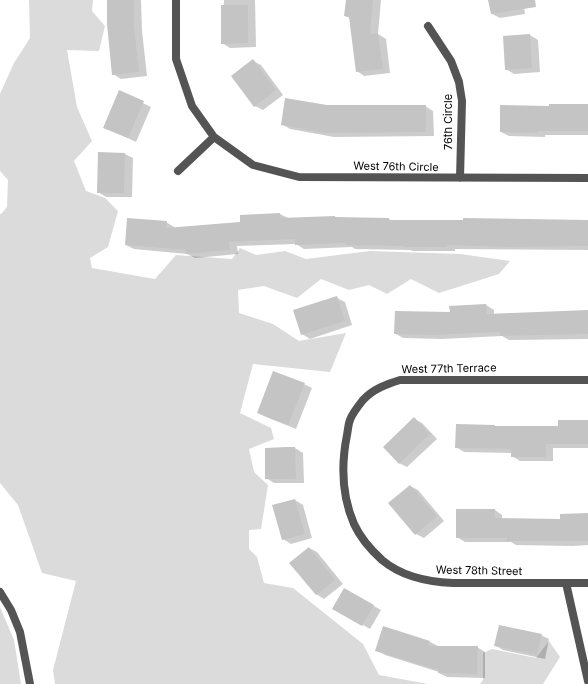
<!DOCTYPE html>
<style>
body{margin:0}
canvas{display:block;background:#fff}
</style>
<canvas width="588" height="684"></canvas>
<script>
const ctx = document.querySelector('canvas').getContext('2d');
ctx.lineJoin = 'round';
function paint(path, color) {
  ctx.fillStyle = color;
  ctx.fill(path, 'evenodd');
}
function stroke(path, color, width, dash) {
  ctx.strokeStyle = color;
  ctx.lineWidth = width;
  ctx.lineCap = dash ? 'butt' : 'round';
  ctx.setLineDash(dash || []);
  ctx.stroke(path);
}
function label(font, color, halo, rows, align = 'center') {
  ctx.font = font + ' Inter,sans-serif';
  ctx.lineWidth = 3;
  ctx.setLineDash([]);
  ctx.textBaseline = 'middle';
  ctx.strokeStyle = halo;
  ctx.fillStyle = color;
  for (const [text, x, y, turn = 0] of rows) {
    ctx.save();
    ctx.translate(x, y);
    ctx.rotate((+turn || 0) * Math.PI / 180);
    ctx.textAlign = isNaN(turn) ? turn : align;
    if (halo) ctx.strokeText(text, 0, 0);
    ctx.fillText(text, 0, 0);
    ctx.restore();
  }
}
paint(new Path2D(`
 M 29,0 L 93,0 L 92,11 L 105,26 L 99,51 L 67,50 L 77,107 L 92,141 L 74,161 L 86,191 L 105,198 L 118,211 L 108,247 L 90,258 L 92,268 L 155,279 L 176,255 L 232,259 L 240,248 L 256,255 L 285,251 L 306,259 L 370,251 L 460,254 L 510,261 L 499,274 L 439,293 L 411,279 L 387,294 L 369,285 L 349,290 L 321,279 L 297,298 L 264,286 L 238,290 L 239,313 L 273,324 L 299,341 L 346,333 L 330,372 L 253,364 L 240,413 L 271,428 L 274,439 L 249,449 L 254,472 L 268,485 L 261,529 L 249,530 L 249,549 L 257,557 L 264,583 L 293,588 L 363,644 L 379,675 L 428,684 L 55,684 L 53,670 L 76,581 L 42,573 L 18,505 L 0,483 L 0,214 L 1,214 L 7,207 L 8,180 L 0,171 L 0,94 L 14,63 L 30,38 Z
 M 0,607 L 14,640 L 21,684 L 0,684 Z
 M 549,641 L 560,657 L 543,684 L 480,684 L 483,680 L 483,653 L 492,649 L 536,658 Z`), '#dbdbdb');
paint(new Path2D(`
 M 108,0 L 141,0 L 142,31 L 147,76 L 121,79 L 113,74 Z
 M 224,0 L 255,0 L 256,47 L 230,48 L 222,43 Z
 M 347,0 L 381,0 L 378,34 L 386,39 L 390,73 L 364,76 L 357,71 L 350,18 L 345,16 Z
 M 489,0 L 523,0 L 525,14 L 500,18 L 492,14 Z
 M 530,35 L 538,40 L 540,72 L 514,74 L 506,69 Z
 M 253,61 L 261,65 L 283,95 L 263,110 L 255,106 Z
 M 120,92 L 151,107 L 136,142 L 104,127 Z
 M 588,105 L 588,135 L 545,135 L 545,137 L 509,136 L 501,132 L 550,107 Z
 M 327,106 L 425,106 L 433,111 L 434,136 L 334,137 L 290,129 L 282,124 Z
 M 125,154 L 133,158 L 132,197 L 106,197 L 98,192 Z
 M 280,214 L 288,218 L 389,219 L 392,221 L 585,221 L 585,220 L 588,220 L 588,250 L 455,249 L 455,251 L 413,251 L 410,250 L 355,249 L 352,247 L 304,249 L 296,244 L 237,246 L 238,254 L 195,258 L 187,254 L 134,249 L 126,245 L 166,222 L 174,227 L 174,228 L 241,223 Z
 M 337,298 L 345,302 L 352,325 L 310,339 L 302,334 Z
 M 486,305 L 494,310 L 494,314 L 588,311 L 588,339 L 509,340 L 502,336 L 442,339 L 403,338 L 396,334 L 451,313 Z
 M 304,384 L 312,388 L 296,429 L 266,417 L 258,413 Z
 M 414,419 L 422,423 L 437,439 L 407,467 L 399,463 Z
 M 588,421 L 588,448 L 553,448 L 553,461 L 520,461 L 512,456 L 512,453 L 464,452 L 456,447 L 457,425 L 495,426 L 498,427 L 559,427 Z
 M 295,448 L 303,453 L 304,483 L 274,483 L 266,478 L 266,449 Z
 M 410,486 L 418,490 L 444,521 L 424,538 L 416,534 Z
 M 295,500 L 303,505 L 312,538 L 291,544 L 283,539 Z
 M 495,510 L 502,515 L 502,519 L 561,520 L 588,514 L 588,545 L 573,546 L 516,545 L 511,542 L 465,542 L 457,537 Z
 M 309,548 L 317,552 L 343,584 L 324,599 L 316,594 Z
 M 344,589 L 381,610 L 370,629 L 333,608 Z
 M 384,627 L 430,642 L 438,646 L 477,647 L 485,652 L 485,678 L 447,677 L 439,673 L 439,672 L 385,655 L 377,650 Z
 M 541,635 L 549,639 L 545,659 L 503,650 L 495,645 Z`), '#0003');
paint(new Path2D(`
 M 107,0 L 134,0 L 134,26 L 139,72 L 112,75 L 107,24 Z
 M 346,0 L 373,0 L 370,34 L 378,33 L 383,69 L 356,72 L 349,17 L 344,16 Z
 M 488,0 L 535,0 L 536,7 L 491,14 Z
 M 221,5 L 248,5 L 248,43 L 221,44 Z
 M 530,34 L 532,68 L 505,70 L 503,36 Z
 M 253,59 L 276,90 L 254,107 L 231,76 Z
 M 119,90 L 144,101 L 128,138 L 103,128 Z
 M 285,98 L 327,105 L 426,105 L 426,132 L 325,133 L 281,125 Z
 M 549,104 L 588,104 L 588,131 L 537,131 L 537,133 L 500,132 L 500,105 L 549,106 Z
 M 98,152 L 125,153 L 124,193 L 97,193 Z
 M 280,213 L 280,218 L 335,216 L 335,217 L 389,218 L 389,220 L 463,220 L 463,218 L 588,220 L 588,246 L 508,247 L 447,245 L 447,247 L 404,247 L 404,246 L 346,245 L 346,243 L 295,245 L 295,239 L 229,242 L 230,250 L 186,254 L 185,250 L 125,245 L 127,218 L 167,221 L 166,228 L 240,222 L 240,215 Z
 M 337,296 L 345,321 L 301,335 L 293,310 Z
 M 486,304 L 487,314 L 588,310 L 588,334 L 500,336 L 500,332 L 433,335 L 394,334 L 395,311 L 450,312 L 449,306 Z
 M 273,371 L 305,383 L 288,425 L 257,413 Z
 M 414,417 L 430,434 L 399,464 L 383,447 Z
 M 558,420 L 588,420 L 588,444 L 546,444 L 546,457 L 511,457 L 511,449 L 455,448 L 456,424 L 495,425 L 495,426 L 558,426 Z
 M 287,447 L 295,447 L 296,479 L 265,479 L 265,448 Z
 M 410,485 L 437,516 L 415,535 L 388,503 Z
 M 295,499 L 305,534 L 282,540 L 272,505 Z
 M 456,509 L 495,509 L 495,518 L 560,519 L 560,514 L 588,513 L 588,541 L 507,541 L 507,538 L 456,538 Z
 M 309,547 L 335,580 L 316,595 L 289,563 Z
 M 344,588 L 374,605 L 362,626 L 332,609 Z
 M 499,625 L 542,634 L 537,655 L 494,646 Z
 M 383,626 L 430,641 L 428,646 L 478,646 L 477,674 L 438,673 L 438,670 L 375,651 Z`), '#c4c4c4');
stroke(new Path2D(`
 M 176,0 L 176,59 L 192,106 L 214,137 L 253,165 L 299,177 L 588,178
 M 428,26 L 451,61 L 459,82 L 462,101 L 460,178
 M 178,171 L 214,137
 M 588,380 L 400,380 C 387,384 373,389 363,400 C 359,405 352,414 350,420 C 348,425 348,430 347,435 C 341,465 342,496 354,524 C 360,537 371,550 382,560 C 401,576 428,582 453,583 L 588,583
 M 566,583 L 588,681
 M 0,592 L 11,610 L 20,632 L 30,684`), '#545454', 8);
label('11px', '#000', '#fff', [
 ["76th Circle",449,122,-90],
 ["West 76th Circle",396,167,1],
 ["West 77th Terrace",449,369,-1],
 ["West 78th Street",479,571,1]
]);
</script>
